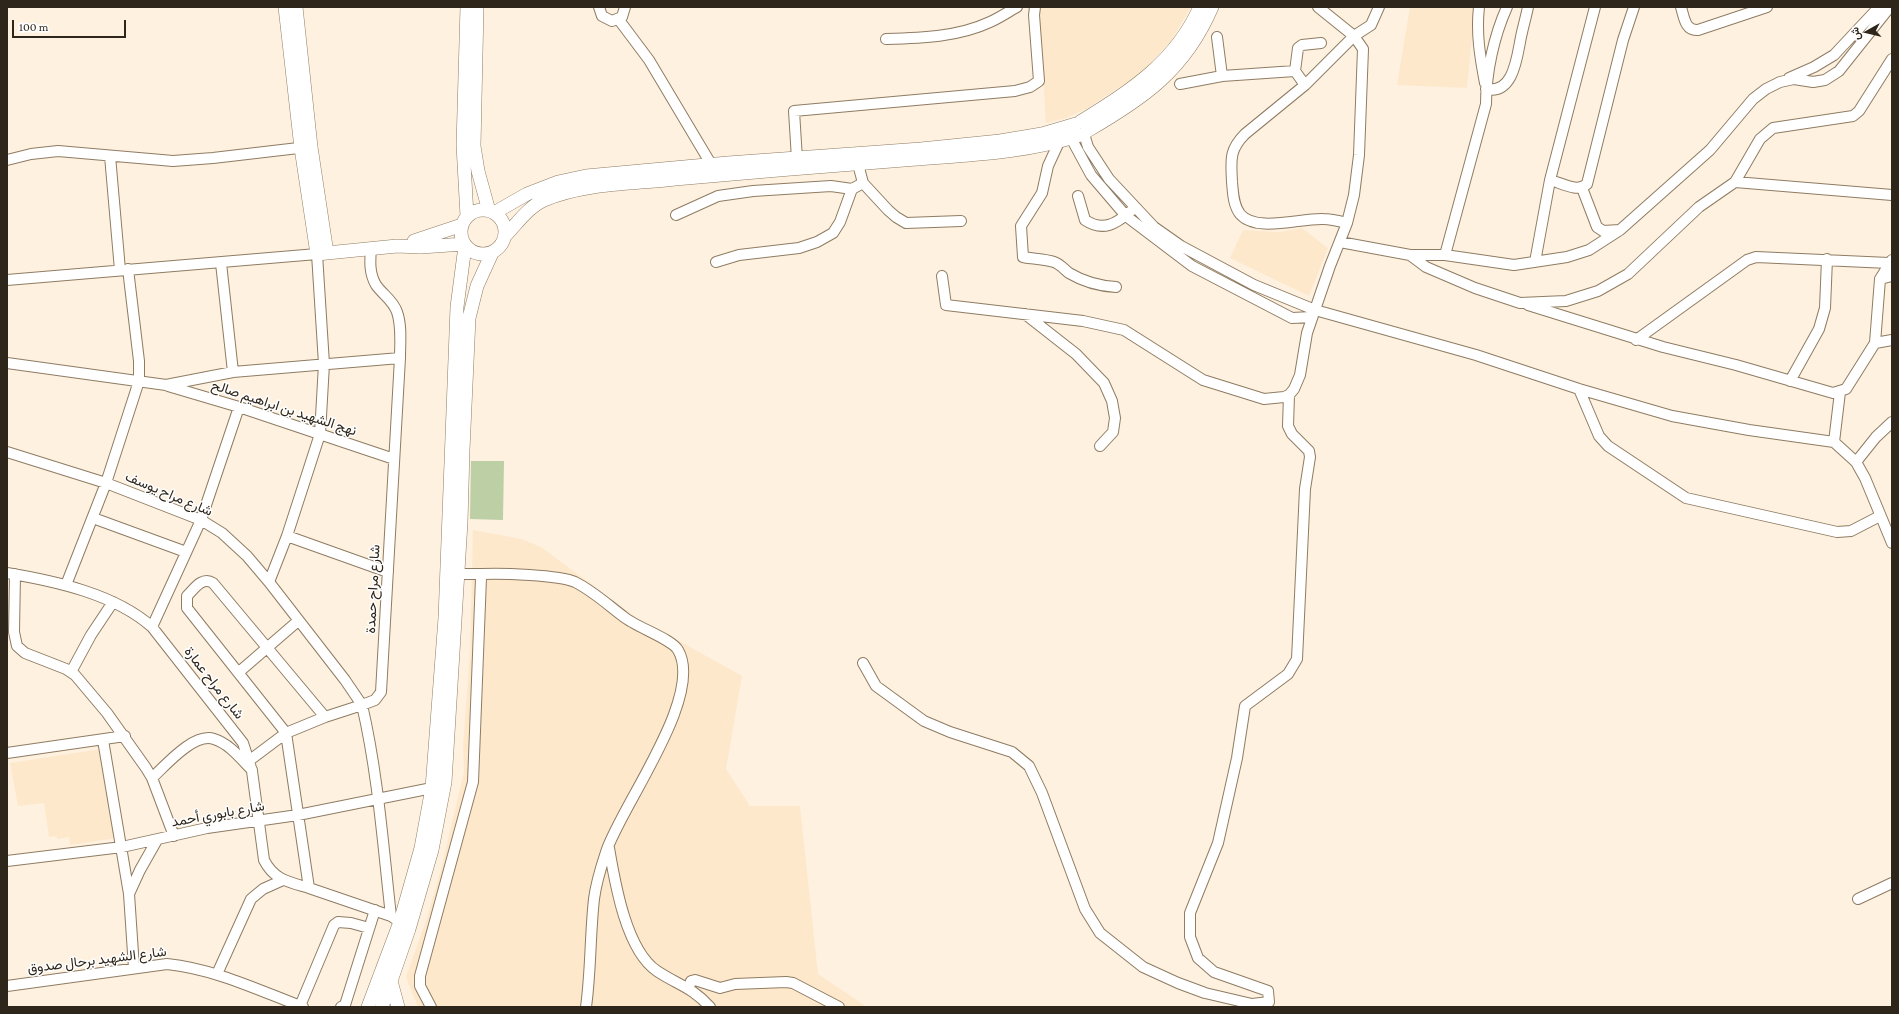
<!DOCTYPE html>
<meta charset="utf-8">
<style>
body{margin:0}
#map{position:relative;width:1899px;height:1014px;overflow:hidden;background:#fef1e0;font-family:"Crimson Pro",Vazirmatn,serif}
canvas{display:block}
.frame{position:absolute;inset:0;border:8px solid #2e261b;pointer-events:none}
.north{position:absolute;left:1847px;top:12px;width:40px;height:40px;-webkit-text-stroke:3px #fff;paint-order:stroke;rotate:262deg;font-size:11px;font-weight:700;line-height:16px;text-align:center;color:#2e261b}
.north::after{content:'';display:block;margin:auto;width:14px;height:18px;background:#2e261b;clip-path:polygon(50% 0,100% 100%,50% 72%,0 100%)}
.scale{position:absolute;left:12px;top:20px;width:114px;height:18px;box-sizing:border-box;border:2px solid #2e261b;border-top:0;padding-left:5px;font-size:12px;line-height:14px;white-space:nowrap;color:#2e261b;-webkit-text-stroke:3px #fff;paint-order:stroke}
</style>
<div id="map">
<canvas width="1899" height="1014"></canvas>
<div class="frame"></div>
<div class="north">ش</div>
<div class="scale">100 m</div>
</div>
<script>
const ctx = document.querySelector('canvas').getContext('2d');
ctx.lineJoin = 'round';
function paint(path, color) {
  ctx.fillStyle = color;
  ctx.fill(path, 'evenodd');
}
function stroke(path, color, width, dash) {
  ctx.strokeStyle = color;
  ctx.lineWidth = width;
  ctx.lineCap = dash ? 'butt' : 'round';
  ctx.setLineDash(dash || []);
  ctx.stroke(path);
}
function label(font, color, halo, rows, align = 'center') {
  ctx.font = font + ' "Crimson Pro",Vazirmatn,serif';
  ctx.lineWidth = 3;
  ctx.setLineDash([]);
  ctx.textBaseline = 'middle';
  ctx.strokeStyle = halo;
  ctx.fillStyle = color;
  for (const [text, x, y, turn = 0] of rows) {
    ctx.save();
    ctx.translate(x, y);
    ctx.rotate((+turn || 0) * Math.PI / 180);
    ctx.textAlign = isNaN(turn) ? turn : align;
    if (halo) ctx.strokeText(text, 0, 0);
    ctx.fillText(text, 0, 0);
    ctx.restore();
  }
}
paint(new Path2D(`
 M 1041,7 L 1191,7 L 1171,41 L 1139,75 L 1086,109 L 1066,118 L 1046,123 L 1039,18 Z
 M 1410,7 L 1475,7 L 1467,88 L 1397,85 Z
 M 1302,228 L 1328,248 L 1309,296 L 1230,258 L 1243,230 L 1280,232 Z
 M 473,530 L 521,539 L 541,547 L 649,627 L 665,633 L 742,676 L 726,769 L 750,806 L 800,806 L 818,974 L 867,1007 L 418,1007 L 406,977 L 427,918 L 441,869 L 464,772 L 463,747 L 470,652 Z
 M 101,749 L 117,838 L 70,845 L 69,837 L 57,839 L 57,836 L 49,837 L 44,803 L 18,806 L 10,763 Z`), '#fde8cc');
paint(new Path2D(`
 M 471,461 L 504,461 L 503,520 L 470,519 Z`), '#bdcfa5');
const minor = new Path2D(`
 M 599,7 L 602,16 L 612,21 L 622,17 L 625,7
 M 1318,7 L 1354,36 L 1371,25 L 1379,7
 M 1479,7 C 1476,33 1480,57 1485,83
 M 1507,7 C 1494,36 1486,72 1486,104 L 1445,255 L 1514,265 L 1567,257 L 1589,250 L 1620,230 L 1710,150 L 1753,99 L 1766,89 L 1780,82 L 1794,79 L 1813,82 L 1825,80 L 1839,71 L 1890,7
 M 1681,7 C 1684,17 1685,31 1698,30 L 1767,7
 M 619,20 L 649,60 L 711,164
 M 1217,37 L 1222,76
 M 886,39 C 921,38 958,37 990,22 C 999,18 1008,12 1017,7
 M 1295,71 L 1298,48 L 1302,45 L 1321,43
 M 1789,78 L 1814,67 L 1834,55 L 1879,7
 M 1180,84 L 1222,76 L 1295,71 L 1305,85
 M 1486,89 C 1514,95 1517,56 1521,37 C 1523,27 1526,17 1528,7
 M 1084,134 L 1088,147 L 1109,179 L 1154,227 L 1181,246 L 1254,285 L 1315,310 L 1476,355 L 1579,389 L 1672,416 L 1749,430 L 1834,442 L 1856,462 L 1865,478 L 1892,543
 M 1071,138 L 1091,175 L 1126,216 L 1192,266 L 1292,318 L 1312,317
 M 1059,142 L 1048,166 L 1042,193 L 1021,226 L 1023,257 C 1033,259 1045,259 1054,262 C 1060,264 1064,269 1069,273 C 1084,282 1099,286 1116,287
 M 110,156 L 120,270
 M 797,159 L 794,111 L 1015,91 L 1030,87 L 1039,81 L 1034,15 L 1035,7
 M 7,160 L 31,154 L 58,151 L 173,161 L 213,158 L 307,147
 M 858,164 L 863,183 L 888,210 L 896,217 L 906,223 L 961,221
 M 1550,180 C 1562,183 1577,193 1587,184 L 1623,40 L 1634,7
 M 1735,182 L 1892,195
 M 1582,188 L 1597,227 L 1603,231 L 1620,230
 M 1078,196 L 1085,220 C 1103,232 1116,224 1131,211
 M 676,215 L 718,196 L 753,191 L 831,186 L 852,189
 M 1340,242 L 1410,255 L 1426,267 L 1475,288 L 1520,303 L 1566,301 L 1598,291 L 1628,274 L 1699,207 L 1735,182 L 1760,139 L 1773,128 L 1853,116 L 1859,111 L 1892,59
 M 371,248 C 370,261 369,273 376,285 C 383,295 393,300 397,312 C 402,326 400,343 400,358 L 381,692 L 375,700 L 362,705 C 378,774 383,845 391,916 L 400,922
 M 1410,255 L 1445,255
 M 716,262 L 739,255 L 799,248 L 817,242 L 833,233 L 840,222 L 852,189 L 863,183
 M 1535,262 L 1550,180 L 1595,7
 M 221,263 L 233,372
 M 942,276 L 946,305 L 1083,321 L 1124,330 L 1203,380 L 1264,399 L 1284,397 L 1289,395 L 1294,389 L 1300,375 L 1307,333 L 1330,266 L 1347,223 L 1354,195 L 1359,155 L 1363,49 L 1354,36 L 1305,85 L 1245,134 C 1229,150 1231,160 1232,182 C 1233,192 1233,205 1240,214 C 1256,233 1300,218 1323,219 C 1331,219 1339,221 1347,223
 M 1880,279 L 1892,276
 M 7,280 L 317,254 L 324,364 L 320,434 L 287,536 L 269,582
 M 1528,305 L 1663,347 L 1736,365 L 1833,393 L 1846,389 L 1875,343 L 1880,279 L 1892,260
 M 1025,314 L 1076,354 L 1104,383 L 1112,401 L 1115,418 L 1113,432 L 1100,446
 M 1636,340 L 1747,260 L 1756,257 L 1889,263
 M 1875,343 L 1892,340
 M 7,363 L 166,385 L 233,372 L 400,358
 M 1790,381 L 1819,329 L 1825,308 L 1827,259
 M 168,386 L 239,407 L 394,459
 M 1579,389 L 1599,436 L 1608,446 L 1686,498 L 1837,532 L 1851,531 L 1880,516
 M 1834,442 L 1840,392
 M 7,452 L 106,483 L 201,520 L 222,533 L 247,556 L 269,582 L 345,680 L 362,705 L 325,717 L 286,733 L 250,760
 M 1856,462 L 1876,437 L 1892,422
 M 93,518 L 186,552
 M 287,536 L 388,572
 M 7,573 C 55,581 115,594 152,627 L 243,743 L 252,771 L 264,860 C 274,880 289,882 309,888
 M 15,574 L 14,632 L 17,646 L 25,653 L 66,669 L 75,675 L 107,713 L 146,768 L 152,778 L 174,836
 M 459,574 L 482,574
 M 66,585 L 106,483 L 139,381 L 139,361 L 128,269
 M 152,627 L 201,520 L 239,407
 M 863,663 L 876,686 L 924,721 L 950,732 L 1012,752 L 1029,766 L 1042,793 L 1085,909 L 1100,933 L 1143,967 L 1178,983 L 1205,993 L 1252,1004 L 1269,1002 L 1268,991 L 1214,972 L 1198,958 L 1190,937 L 1190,913 L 1218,843 L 1237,758 L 1245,706 L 1288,674 L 1297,659 L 1305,489 L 1310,457 L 1309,451 L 1292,434 L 1288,426 L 1289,395
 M 71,672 L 91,635 L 113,602
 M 239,672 L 298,621
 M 325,717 L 213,583 C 202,576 194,589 187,596 L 187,608 L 286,733 L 309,888 L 391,916
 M 103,740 L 129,894 L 134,968
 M 7,753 L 125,736
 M 152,778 C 165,766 194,732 214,739 C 230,744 241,759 252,770
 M 609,848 C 615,883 626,950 657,971 C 678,985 692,987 710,1007
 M 7,861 L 122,847 L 207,828 L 298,815 L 432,788
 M 129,894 L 140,870 L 157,840
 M 1858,899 L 1892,883
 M 217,974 L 251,899 L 263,889 L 283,880
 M 7,986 L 167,964 C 215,969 258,990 303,1007
 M 689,987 L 691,981 L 695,980 L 720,988 L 735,984 L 786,982 L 793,983 L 839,1007
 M 300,1006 L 334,925 L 338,922 L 351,923 L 369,928
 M 341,1007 L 345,1005 L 375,910
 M 431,1007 L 420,986 L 420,976 L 473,782 L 481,578 L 482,574 C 501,573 559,575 575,582 C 593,591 608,605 624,617 C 636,627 672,639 678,650 C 705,696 621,806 606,852 C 601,867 596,883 594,899 C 590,935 591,971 586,1007`);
const major = new Path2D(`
 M 285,7 L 301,148 L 317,254 L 397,246 L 421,247 L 464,244
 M 296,7 L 311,147 L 327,253
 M 467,7 L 463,145 L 467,216
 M 477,7 L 474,146 L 478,171 L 489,211
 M 1080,122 C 1130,91 1175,63 1200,7
 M 1087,131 C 1144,98 1185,70 1212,7
 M461 232a22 22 0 1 1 44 0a22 22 0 1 1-44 0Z
 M 494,213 L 527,194 L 558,182 L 586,176 L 728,163 L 921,149 L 1000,141 L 1042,134 L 1076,124
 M 504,237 C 516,225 528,207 544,200 C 584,183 632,184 675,179 C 751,172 828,166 904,160 C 963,155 1023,154 1080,135
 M 414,241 L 462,225
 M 391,981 L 398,1007
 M 368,1007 L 400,922 L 421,848 L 432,788 L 445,618 L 457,307 L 465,246
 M 382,1007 L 409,929 L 432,850 L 445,782 L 461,522 L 463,450 L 469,318 L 477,286 L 492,253`);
stroke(minor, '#8f7c62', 12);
stroke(major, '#8f7c62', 14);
stroke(minor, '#fff', 10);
stroke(major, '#fff', 13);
label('14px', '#2e261b', '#fff', [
 ["نهج الشهيد بن ابراهيم صالح",284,408,18],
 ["شارع مراح يوسف",169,494,23],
 ["شارع مراح حمدة",373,589,-87],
 ["شارع مراح عمارة",214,683,52],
 ["شارع بابوري أحمد",218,814,-10],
 ["شارع الشهيد برحال صدوق",97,960,-7]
]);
</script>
